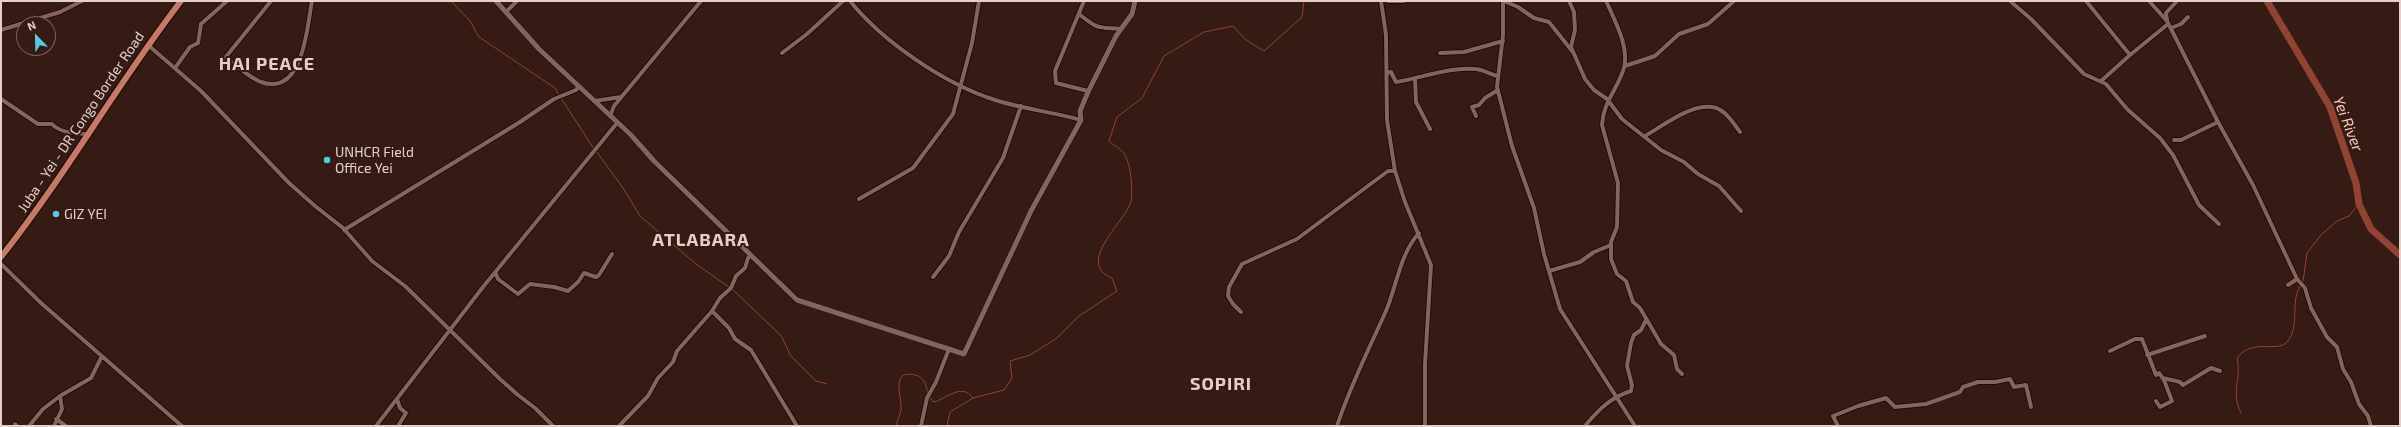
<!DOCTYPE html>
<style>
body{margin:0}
#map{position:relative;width:2401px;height:427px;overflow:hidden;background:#351b14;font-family:"Exo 2",sans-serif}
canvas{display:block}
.frame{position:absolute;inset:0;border:2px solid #e3d0cc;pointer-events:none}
.north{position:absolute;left:16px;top:16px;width:40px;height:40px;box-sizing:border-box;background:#351b14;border:1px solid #7b635e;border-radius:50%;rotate:337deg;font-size:11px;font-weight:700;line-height:16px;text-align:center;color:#e3d0cc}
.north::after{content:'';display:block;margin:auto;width:14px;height:18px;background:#57c9e2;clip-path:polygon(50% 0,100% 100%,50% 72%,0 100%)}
</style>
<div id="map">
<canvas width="2401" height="427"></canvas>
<div class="frame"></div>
<div class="north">N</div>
</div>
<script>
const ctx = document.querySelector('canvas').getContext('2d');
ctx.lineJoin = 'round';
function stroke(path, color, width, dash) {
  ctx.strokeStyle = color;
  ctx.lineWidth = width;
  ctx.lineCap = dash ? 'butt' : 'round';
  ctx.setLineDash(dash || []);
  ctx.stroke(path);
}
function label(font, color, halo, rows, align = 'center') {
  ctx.font = font + ' "Exo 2",sans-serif';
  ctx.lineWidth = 4;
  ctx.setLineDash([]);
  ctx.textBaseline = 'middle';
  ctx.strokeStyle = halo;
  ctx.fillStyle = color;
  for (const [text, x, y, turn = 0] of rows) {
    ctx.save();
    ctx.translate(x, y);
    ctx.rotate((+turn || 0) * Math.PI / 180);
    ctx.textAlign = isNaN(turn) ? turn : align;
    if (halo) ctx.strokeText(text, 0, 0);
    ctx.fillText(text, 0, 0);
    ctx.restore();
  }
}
stroke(new Path2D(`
 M 451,1 L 470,21 L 479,37 L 555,88 L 559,95
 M 561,98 L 594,149
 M 596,151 L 623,188 L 640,216 L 696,264 L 729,287
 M 2303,282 L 2307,253 L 2321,235 L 2337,221 L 2349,216 L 2359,204
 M 732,289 L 771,326 L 782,337 L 790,355 L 816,381 L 827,384
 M 929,397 L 934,402 C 946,399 962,382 973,398
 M 2241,413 C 2230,391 2242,380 2237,358 C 2253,337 2278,354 2288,341 C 2300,326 2290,302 2300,286
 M 896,426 C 897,420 901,414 901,409 C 902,397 890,369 915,375 C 925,377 926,386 928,394
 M 947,426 L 950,412 L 973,398 L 1004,390 L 1012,378 L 1010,361 L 1030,355 L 1057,338 L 1079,316 L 1117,291 L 1112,278 C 1074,263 1127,220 1131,201 C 1133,189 1131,166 1125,155 C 1123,150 1113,145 1109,141 L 1117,117 L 1142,98 L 1164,56 L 1204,32 L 1233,26 L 1246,40 L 1264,51 L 1302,17 L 1304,1`), '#914432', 1);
stroke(new Path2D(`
 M 2267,1 L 2330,107 L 2356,183 L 2359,204 L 2371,229 L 2400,255`), '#914432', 7);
const minor = new Path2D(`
 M 271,1 L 225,58 C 237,65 248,77 261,82 C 304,97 307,26 312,1
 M 850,1 C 883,42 945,84 995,100 C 1023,109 1053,112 1081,120
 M 1084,1 L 1055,71 L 1056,83 L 1088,91
 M 1381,1 L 1386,35 L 1387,120 L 1395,171 L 1405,202 L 1431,265 L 1425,364 L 1425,426
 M 1388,1 L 1404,1
 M 1503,1 L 1503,35 L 1497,87 L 1512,146 L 1534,208 L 1544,254 L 1560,309 L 1635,426
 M 1504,1 L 1518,7 L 1534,18 L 1549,22 L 1572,51
 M 1569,1 L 1574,12 L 1575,30 L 1571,47 L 1585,79 L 1594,90 L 1607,99 L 1622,119 L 1661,150 L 1684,162 L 1698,174 L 1719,186 L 1741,211
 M 1606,1 C 1615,21 1631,50 1623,71 C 1616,91 1603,103 1602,125 L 1618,183 L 1617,227 L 1611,242 L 1611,259 L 1617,274 L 1626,281 L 1633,302 L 1640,308 L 1661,344 L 1674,355 L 1677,369 L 1682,374
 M 2010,1 L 2031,19 L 2084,74 L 2106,84 L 2127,109 L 2160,138 L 2173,155 L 2199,205 L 2219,224
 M 2086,1 L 2130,55 L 2168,24
 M 2149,1 L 2167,21 L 2218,122
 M 507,11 L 517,1
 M 1079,14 C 1099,30 1097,27 1121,29
 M 2167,20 L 2166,13 L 2177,1
 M 2171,28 L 2181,24 L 2188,17
 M 1,30 L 60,12 L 82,1
 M 148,45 L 201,91 L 289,183 L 315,206 L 343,228 L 372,261 L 405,286 L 500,379 L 518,395 L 535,408 L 553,426
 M 782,53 L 807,34 L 843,1
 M 1440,53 L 1464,52 L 1503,41
 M 1625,66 L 1655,56 L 1679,34 L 1708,24 L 1734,1
 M 175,68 L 190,47 L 198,43 L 201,24 L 227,1
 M 1387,73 L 1391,72 L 1396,82 C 1422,78 1448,67 1475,69 C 1483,69 1491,75 1498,76
 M 1415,78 L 1416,102 L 1430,129
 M 2101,81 L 2130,55
 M 1,99 L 38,124 L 52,124 C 60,133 77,134 89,134
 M 594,101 L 621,97
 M 610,116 L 614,106 L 701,1
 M 1476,116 L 1472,107 L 1479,105 L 1485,98 L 1498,90
 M 1645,136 C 1663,126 1693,101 1716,108 C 1726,111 1734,124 1740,132
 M 2174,140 L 2181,140 L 2218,122 L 2253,185 L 2297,279 L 2305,288 L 2311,308 L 2327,337 L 2337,347 L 2343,369 L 2351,382 L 2359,404 L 2368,416 L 2371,426
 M 859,199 L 913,168 L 953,114 L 972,43 L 979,1
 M 344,230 L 520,122 L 554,99 L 576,90 L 579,86
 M 751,256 L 748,258 L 745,268 L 736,276 L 731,288 L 720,298 L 712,311 L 729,328 L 735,339 L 751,350 L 797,426
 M 1,264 L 41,303 L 182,426
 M 1549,271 L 1580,262 L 1594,252 L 1611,245
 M 495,272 L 498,279 L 518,294 L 530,284 L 554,287 L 568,291 L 578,282 L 584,273 L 596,277 L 599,275 L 612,254
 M 933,277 L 949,256 L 959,232 L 1003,158 L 1021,106
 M 2288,285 L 2297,279
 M 1241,312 L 1233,304 L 1228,296 L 1229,287 L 1242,264 L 1297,239 L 1388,171 L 1395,171
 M 2110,351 L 2135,339 L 2142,339 L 2156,375 L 2159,373 L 2164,380 L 2172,401 L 2160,407 L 2156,401
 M 2147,355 L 2205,336
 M 2163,378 L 2180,382 L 2183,385 L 2211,368 L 2220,371
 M 397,399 L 400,408 L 406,413 L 398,426
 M 56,419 L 66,426
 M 15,424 L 17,426
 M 29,426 L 43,409 L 60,396
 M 54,426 L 62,409 L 60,396 L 91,378 L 102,356
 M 376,426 L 483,287 L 617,123
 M 619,426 L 648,396 L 658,378 L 673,362 L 677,351 L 712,311
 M 921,426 L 927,398 L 936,382 L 949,349
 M 1337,426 C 1350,386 1369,349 1386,311 C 1397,285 1400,254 1419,233
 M 1585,426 C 1598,410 1611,397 1631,391 L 1632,385 L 1627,366 L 1631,343 L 1634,335 L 1641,330 L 1646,320
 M 1838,426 L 1833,416 L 1858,406 L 1886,398 L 1895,407 L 1926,404 L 1960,392 L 1963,387 L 1978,382 L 1995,382 L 2010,379 L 2014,387 L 2026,385 L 2031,407`);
const tertiary = new Path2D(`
 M 496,1 L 539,49 L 631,135 L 654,161 L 797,300 L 964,354 L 1031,211 L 1081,120 L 1080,111 L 1088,92 L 1116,36 L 1132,14 L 1135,1`);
const primary = new Path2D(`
 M 1,257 C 66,175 117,84 181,1`);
stroke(minor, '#1b0502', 5.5);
stroke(tertiary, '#1b0502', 6);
stroke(primary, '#1b0502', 8);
stroke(minor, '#84645c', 4);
stroke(tertiary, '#84645c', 5);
stroke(primary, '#c57967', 6);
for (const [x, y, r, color] of [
 [327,160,4,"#57c9e2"],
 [56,214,4,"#57c9e2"]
]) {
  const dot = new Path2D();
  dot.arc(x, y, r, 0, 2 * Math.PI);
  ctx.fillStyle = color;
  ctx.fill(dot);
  stroke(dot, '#351b14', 1.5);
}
label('14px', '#e3d0cc', '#351b14', [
 ["Juba - Yei - DR Congo Border Road",81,122,-56]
]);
label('14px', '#e3d0cc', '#351b14', [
 ["UNHCR Field",335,152],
 ["Office Yei",335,168],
 ["GIZ YEI",64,214]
], 'left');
label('italic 15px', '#fccdc1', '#351b14', [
 ["Yei River",2348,124,69]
]);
ctx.letterSpacing = '1px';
label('bold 18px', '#e3d0cc', '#351b14', [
 ["HAI PEACE",267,64],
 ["ATLABARA",701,240],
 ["SOPIRI",1221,384]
]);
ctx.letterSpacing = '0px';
</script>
